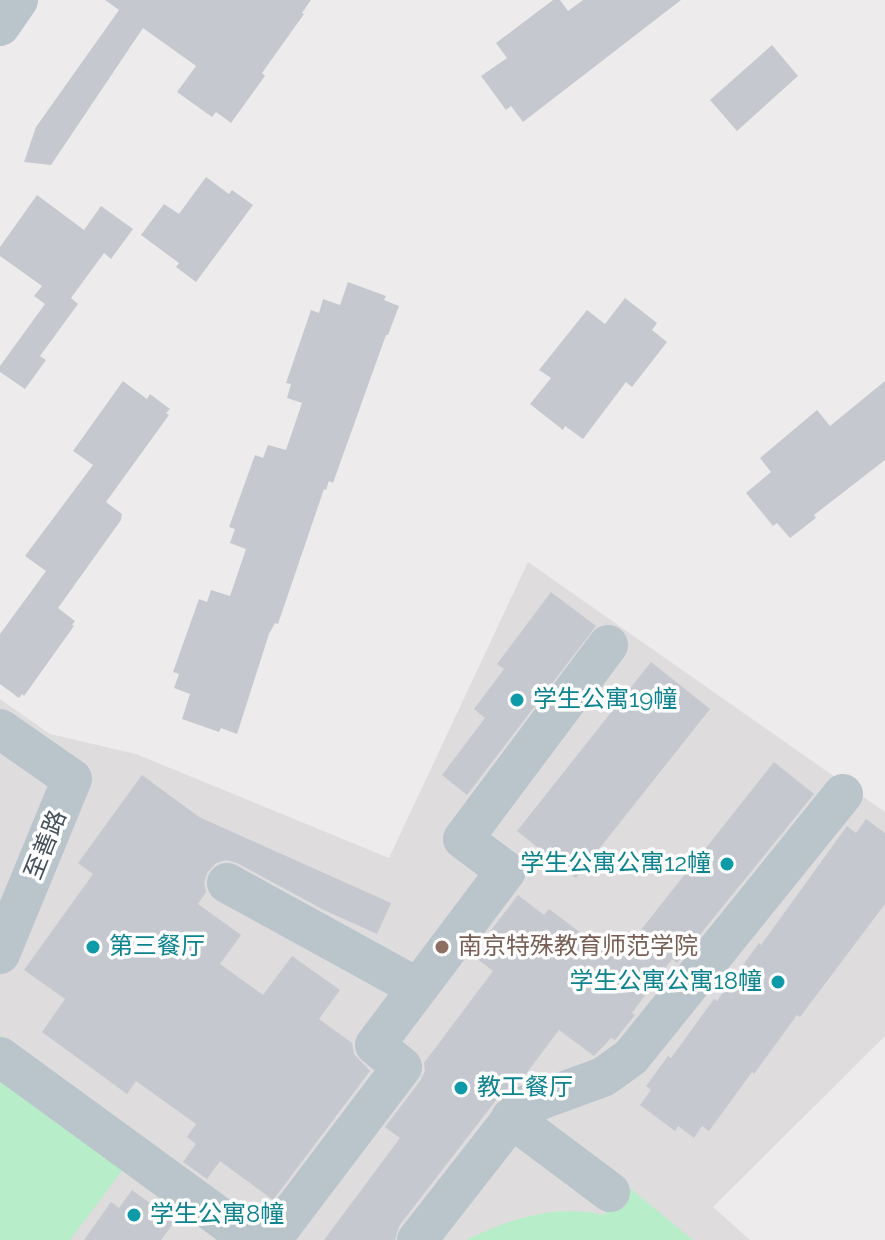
<!DOCTYPE html>
<meta charset="utf-8">
<style>
body{margin:0}
canvas{display:block;background:#eeebec}
</style>
<canvas width="885" height="1240"></canvas>
<script>
const ctx = document.querySelector('canvas').getContext('2d');
ctx.lineJoin = 'round';
function paint(path, color) {
  ctx.fillStyle = color;
  ctx.fill(path, 'evenodd');
}
function stroke(path, color, width, dash) {
  ctx.strokeStyle = color;
  ctx.lineWidth = width;
  ctx.lineCap = dash ? 'butt' : 'round';
  ctx.setLineDash(dash || []);
  ctx.stroke(path);
}
function label(font, color, halo, rows, align = 'center') {
  ctx.font = font + ' Raleway,"Noto Sans SC",sans-serif';
  ctx.lineWidth = 7;
  ctx.setLineDash([]);
  ctx.textBaseline = 'middle';
  ctx.strokeStyle = halo;
  ctx.fillStyle = color;
  for (const [text, x, y, turn = 0] of rows) {
    ctx.save();
    ctx.translate(x, y);
    ctx.rotate((+turn || 0) * Math.PI / 180);
    ctx.textAlign = isNaN(turn) ? turn : align;
    if (halo) ctx.strokeText(text, 0, 0);
    ctx.fillText(text, 0, 0);
    ctx.restore();
  }
}
paint(new Path2D(`
 M 528,562 L 885,812 L 885,1036 L 713,1207 L 750,1240 L 0,1240 L 0,699 L 50,734 L 136,754 L 389,858 Z`), '#dfdcde');
paint(new Path2D(`
 M 0,1035 L 46,1076 L 143,1143 L 70,1240 L 0,1240 Z
 M 626,1185 L 693,1240 L 466,1240 C 509,1219 557,1203 604,1215 Z`), '#b8edc9');
paint(new Path2D(`
 M 105,0 L 311,0 L 302,13 L 304,14 L 262,73 L 265,76 L 231,123 L 216,112 L 212,117 L 177,92 L 196,66 L 143,28 L 51,165 L 24,162 L 36,127 L 119,10 Z
 M 553,0 L 560,0 L 568,11 L 583,0 L 681,0 L 523,122 L 511,106 L 506,110 L 481,76 L 507,58 L 496,43 Z
 M 772,45 L 798,76 L 737,131 L 710,100 Z
 M 206,177 L 229,194 L 232,190 L 253,205 L 196,282 L 176,267 L 179,263 L 141,235 L 164,204 L 179,214 Z
 M 37,195 L 84,230 L 101,206 L 133,229 L 111,259 L 104,253 L 71,298 L 78,304 L 40,356 L 46,360 L 25,389 L 0,372 L 0,366 L 45,304 L 34,296 L 42,286 L 0,256 L 0,247 Z
 M 348,282 L 386,296 L 384,300 L 399,306 L 388,335 L 386,335 L 333,483 L 329,481 L 326,490 L 324,489 L 278,624 L 275,623 L 269,634 L 237,734 L 221,728 L 219,732 L 182,719 L 190,694 L 174,688 L 179,674 L 173,672 L 199,599 L 207,602 L 211,590 L 230,596 L 246,549 L 230,543 L 235,529 L 229,527 L 255,455 L 263,458 L 268,445 L 286,450 L 302,403 L 287,398 L 291,384 L 286,383 L 311,310 L 319,313 L 323,299 L 340,305 Z
 M 625,298 L 657,323 L 652,330 L 667,342 L 632,387 L 626,382 L 583,439 L 565,426 L 563,430 L 530,404 L 551,378 L 539,370 L 587,310 L 605,324 Z
 M 123,381 L 147,399 L 150,394 L 170,409 L 166,413 L 169,415 L 106,502 L 122,514 L 121,520 L 58,608 L 75,621 L 72,625 L 74,626 L 24,696 L 22,694 L 19,698 L 0,684 L 0,634 L 46,571 L 25,556 L 93,465 L 73,451 Z
 M 885,381 L 885,460 L 814,515 L 816,518 L 790,538 L 777,523 L 773,526 L 746,493 L 771,472 L 760,458 L 817,410 L 830,426 Z
 M 551,592 L 596,626 L 467,795 L 442,775 L 485,718 L 474,709 L 504,669 L 497,664 Z
 M 651,662 L 710,709 L 576,878 L 517,831 Z
 M 774,762 L 814,794 L 677,963 L 672,959 L 632,1013 L 635,1015 L 615,1040 L 611,1038 L 594,1056 L 559,1030 L 519,1083 L 503,1092 L 493,1104 L 399,1226 L 395,1240 L 324,1240 L 400,1138 L 385,1127 L 420,1081 L 425,1071 L 424,1063 L 493,971 L 472,955 L 518,895 L 544,915 L 549,909 L 617,960 Z
 M 142,775 L 199,817 L 391,903 L 377,934 L 324,910 L 237,863 L 226,860 L 216,863 L 207,873 L 204,883 L 206,892 L 198,904 L 241,935 L 220,964 L 263,995 L 292,956 L 340,990 L 319,1019 L 352,1043 L 354,1054 L 370,1071 L 273,1200 L 220,1161 L 207,1179 L 183,1162 L 196,1144 L 187,1137 L 196,1124 L 136,1081 L 127,1094 L 42,1032 L 65,999 L 24,970 L 93,874 L 78,863 Z
 M 866,819 L 885,833 L 885,904 L 800,1017 L 797,1015 L 754,1074 L 752,1072 L 709,1131 L 702,1126 L 694,1138 L 678,1126 L 675,1131 L 640,1105 L 651,1090 L 646,1086 L 668,1056 L 671,1058 L 714,999 L 717,1001 L 759,943 L 761,945 L 847,826 L 856,833 Z
 M 132,1190 L 175,1221 L 161,1240 L 84,1240 L 111,1202 L 119,1208 Z`), '#c5c9cf');
stroke(new Path2D(`
 M 0,26 L 18,0
 M 0,729 L 72,779 L 0,954
 M 227,883 L 418,988 L 375,1045 L 402,1067 L 271,1240
 M 418,988 L 506,871 L 463,839 L 608,645
 M 0,1057 L 251,1240
 M 511,1118 L 610,1192
 M 417,1240 L 521,1107 L 603,1077 L 631,1057 L 843,794`), '#b9c4cb', 40);
for (const [x, y, r, color] of [
 [517,700,8,"#0f9aa8"],
 [727,864,8,"#0f9aa8"],
 [93,947,8,"#0f9aa8"],
 [442,947,8,"#8d6e63"],
 [778,982,8,"#0f9aa8"],
 [461,1088,8,"#0f9aa8"],
 [134,1215,8,"#0f9aa8"]
]) {
  const dot = new Path2D();
  dot.arc(x, y, r, 0, 2 * Math.PI);
  ctx.fillStyle = color;
  ctx.fill(dot);
  stroke(dot, '#fff', 3);
}
label('24px', '#0d838f', '#fff', [
 ["学生公寓19幢",533,700],
 ["学生公寓公寓12幢",711,864,"right"],
 ["第三餐厅",109,947],
 ["学生公寓公寓18幢",762,982,"right"],
 ["教工餐厅",477,1088],
 ["学生公寓8幢",150,1215]
], 'left');
label('24px', '#445059', '#fff', [
 ["至善路",46,845,-68]
]);
label('24px', '#785e54', '#fff', [
 ["南京特殊教育师范学院",458,947]
], 'left');
</script>
